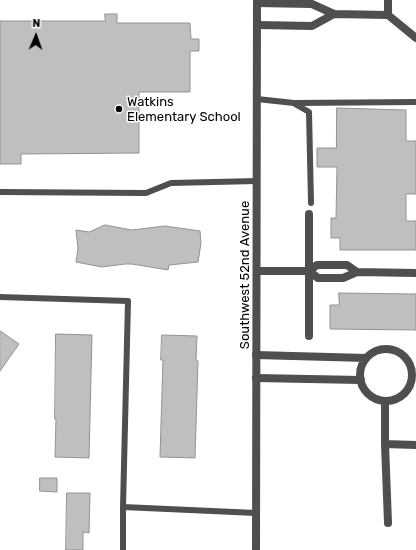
<!DOCTYPE html>
<style>
body{margin:0}
#map{position:relative;width:416px;height:550px;overflow:hidden;background:#fff;font-family:Rubik,sans-serif}
canvas{display:block}
.north{position:absolute;left:16px;top:16px;width:40px;height:40px;-webkit-text-stroke:3px #fff;paint-order:stroke;rotate:2deg;font-size:11px;font-weight:700;line-height:16px;text-align:center;color:#000}
.north::after{content:'';display:block;margin:auto;width:14px;height:18px;background:#000;clip-path:polygon(50% 0,100% 100%,50% 72%,0 100%)}
</style>
<div id="map">
<canvas width="416" height="550"></canvas>
<div class="north">N</div>
</div>
<script>
const ctx = document.querySelector('canvas').getContext('2d');
ctx.lineJoin = 'round';
function paint(path, color) {
  ctx.fillStyle = color;
  ctx.fill(path, 'evenodd');
}
function stroke(path, color, width, dash) {
  ctx.strokeStyle = color;
  ctx.lineWidth = width;
  ctx.lineCap = dash ? 'butt' : 'round';
  ctx.setLineDash(dash || []);
  ctx.stroke(path);
}
function label(font, color, halo, rows, align = 'center') {
  ctx.font = font + ' Rubik,sans-serif';
  ctx.lineWidth = 3;
  ctx.setLineDash([]);
  ctx.textBaseline = 'middle';
  ctx.strokeStyle = halo;
  ctx.fillStyle = color;
  for (const [text, x, y, turn = 0] of rows) {
    ctx.save();
    ctx.translate(x, y);
    ctx.rotate((+turn || 0) * Math.PI / 180);
    ctx.textAlign = isNaN(turn) ? turn : align;
    if (halo) ctx.strokeText(text, 0, 0);
    ctx.fillText(text, 0, 0);
    ctx.restore();
  }
}
const building = new Path2D(`
 M 105,14 L 117,14 L 117,23 L 190,23 L 191,39 L 199,39 L 199,51 L 190,51 L 190,92 L 139,92 L 139,153 L 21,154 L 21,164 L 0,164 L 0,21 L 105,21 Z
 M 337,108 L 406,110 L 406,141 L 416,141 L 416,194 L 406,194 L 406,221 L 416,221 L 416,250 L 340,250 L 340,238 L 331,238 L 331,218 L 336,218 L 337,167 L 317,167 L 317,148 L 336,148 Z
 M 105,225 L 132,230 L 165,226 L 200,231 L 201,243 L 198,262 L 169,265 L 168,270 L 132,264 L 125,264 L 102,267 L 76,262 L 78,248 L 76,230 L 89,232 Z
 M 339,293 L 416,294 L 416,330 L 330,329 L 330,305 L 339,305 Z
 M 0,331 L 19,344 L 0,371 Z
 M 56,334 L 92,335 L 89,458 L 55,457 L 56,419 L 55,419 Z
 M 162,335 L 197,336 L 196,360 L 198,361 L 195,458 L 160,457 L 163,360 L 161,360 Z
 M 40,478 L 57,478 L 57,492 L 40,491 Z
 M 67,493 L 90,493 L 89,533 L 83,532 L 83,550 L 66,550 Z`);
paint(building, '#bfbfbf');
stroke(building, '#939393', 1);
stroke(new Path2D(`
 M 257,99 L 294,103 L 416,102
 M 295,104 L 309,112 L 311,203
 M 0,192 L 146,193 L 171,183 L 257,181
 M 0,297 L 128,301 L 123,507 L 123,550
 M 123,507 L 256,513`), '#4f4f4f', 6);
stroke(new Path2D(`
 M 257,3 L 312,4 L 334,14 L 388,15 L 416,38
 M 388,15 L 388,0
 M 257,25 L 312,26 L 334,14
 M 309,214 L 309,336
 M 257,271 L 309,271 L 318,278 L 343,278 L 357,272 L 416,273
 M 309,271 L 317,265 L 347,265 L 357,272
 M360 375a26 26 0 1 1 52 0a26 26 0 1 1-52 0Z
 M 256,355 L 366,358
 M 256,378 L 361,380
 M 385,401 L 385,444 L 388,523
 M 385,444 L 416,445`), '#4f4f4f', 8);
stroke(new Path2D(`
 M 256,550 L 257,0`), '#4f4f4f', 8);
for (const [x, y, r, color] of [
 [119,109,4,"#000"]
]) {
  const dot = new Path2D();
  dot.arc(x, y, r, 0, 2 * Math.PI);
  ctx.fillStyle = color;
  ctx.fill(dot);
  stroke(dot, '#fff', 1.5);
}
label('13px', '#000', '#fff', [
 ["Watkins",127,102],
 ["Elementary School",127,117]
], 'left');
label('13px', '#000', '#fff', [
 ["Southwest 52nd Avenue",245,275,-90]
]);
</script>
